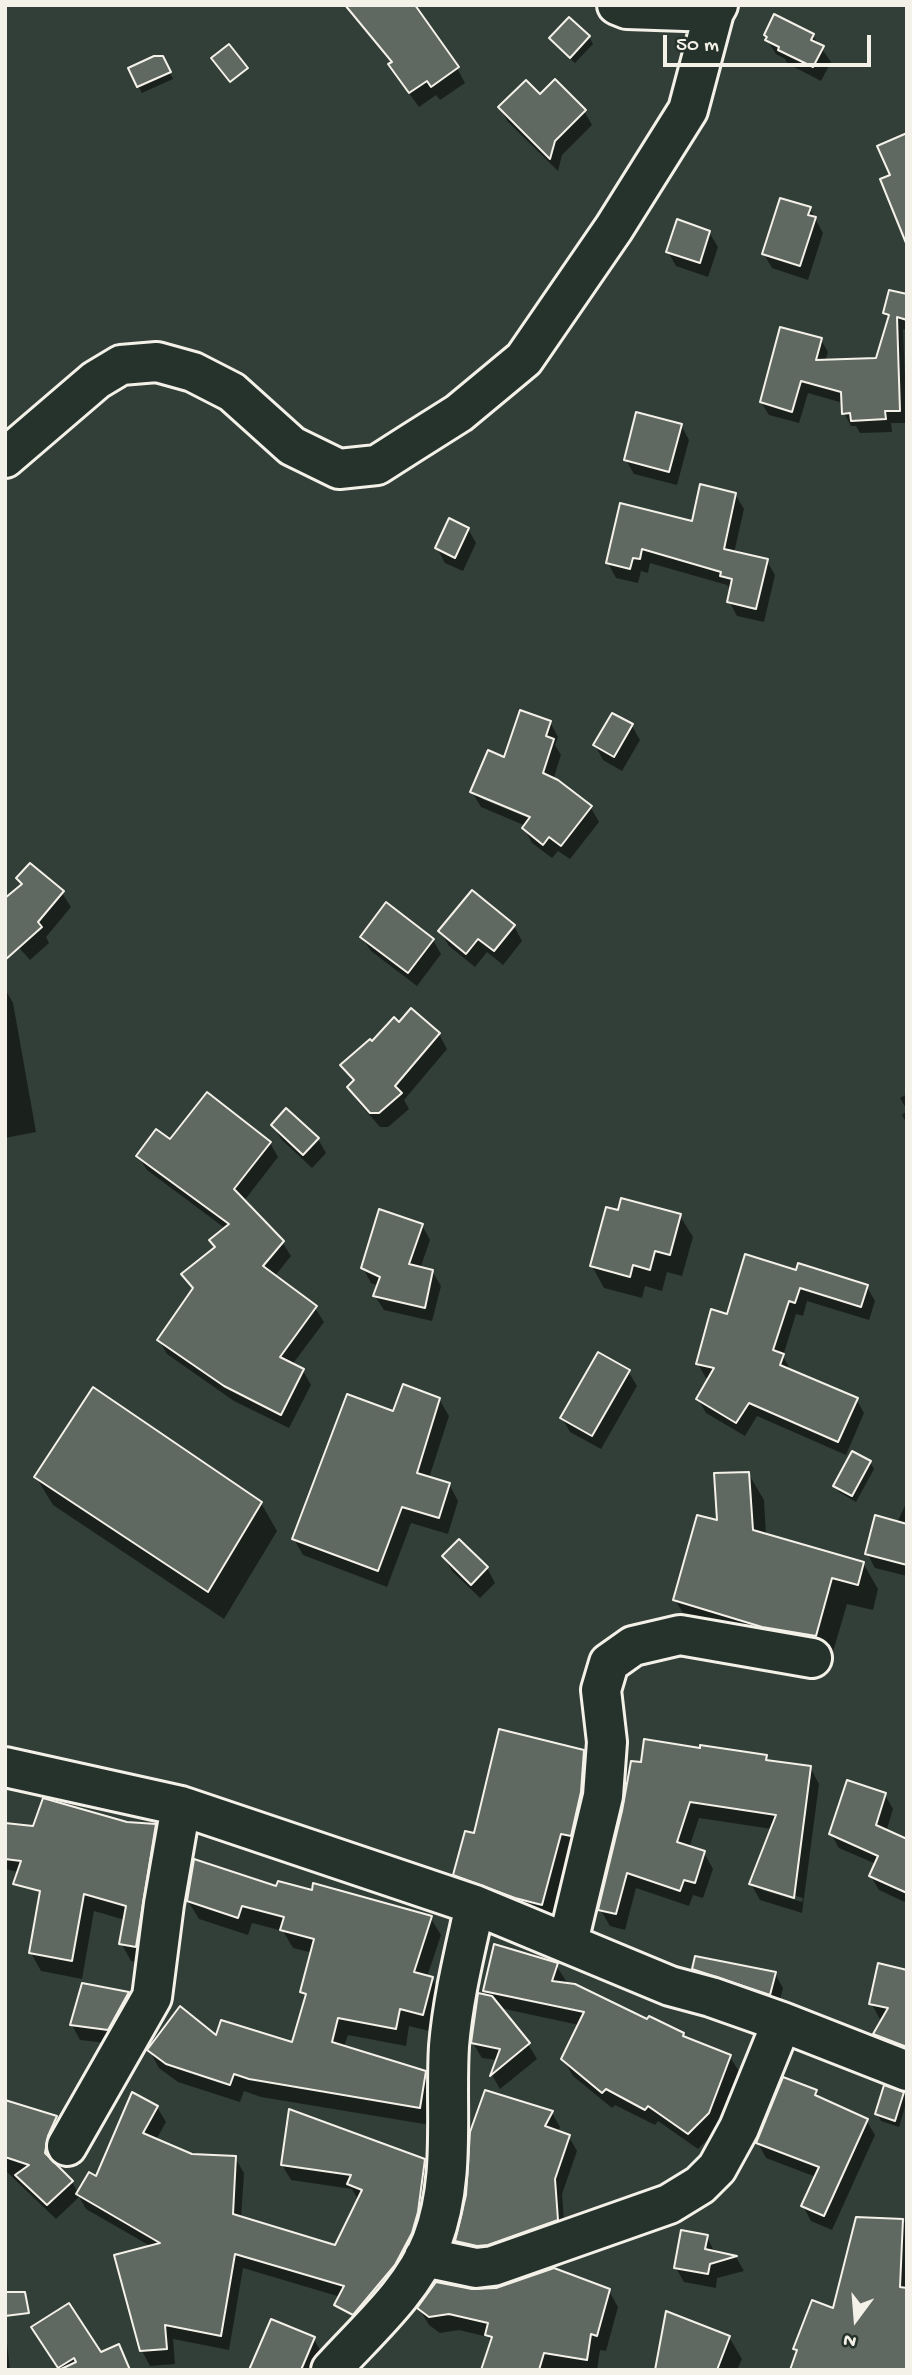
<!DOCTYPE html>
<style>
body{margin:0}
#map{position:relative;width:912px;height:2375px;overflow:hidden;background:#323e38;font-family:"Gochi Hand",sans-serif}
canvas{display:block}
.frame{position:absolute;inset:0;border:7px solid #f4f1e8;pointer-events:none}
.north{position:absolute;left:821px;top:2284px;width:70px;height:70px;-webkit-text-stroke:5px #26332d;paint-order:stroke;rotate:196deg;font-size:19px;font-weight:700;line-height:28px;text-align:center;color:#f4f1e8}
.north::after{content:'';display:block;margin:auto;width:24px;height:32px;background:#f4f1e8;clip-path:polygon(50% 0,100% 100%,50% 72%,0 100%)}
.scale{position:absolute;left:663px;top:35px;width:208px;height:32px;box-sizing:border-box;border:4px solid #f4f1e8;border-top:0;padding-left:9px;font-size:21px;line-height:24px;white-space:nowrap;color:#f4f1e8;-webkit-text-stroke:5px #26332d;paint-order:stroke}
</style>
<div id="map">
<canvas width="912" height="2375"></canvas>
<div class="frame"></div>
<div class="north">N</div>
<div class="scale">50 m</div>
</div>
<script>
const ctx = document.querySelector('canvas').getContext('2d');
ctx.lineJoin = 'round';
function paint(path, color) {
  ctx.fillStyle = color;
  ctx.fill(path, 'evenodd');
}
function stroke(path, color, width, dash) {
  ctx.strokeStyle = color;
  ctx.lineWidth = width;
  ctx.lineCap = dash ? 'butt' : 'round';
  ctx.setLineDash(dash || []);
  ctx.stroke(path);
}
paint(new Path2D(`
 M 344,5 L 407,5 L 457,68 L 465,83 L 440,100 L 436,95 L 419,107 L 399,79 L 392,64 Z
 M 813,36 L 831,62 L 821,81 L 788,64 L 785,59 L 776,54 L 767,40 Z
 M 589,37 L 593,44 L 575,63 L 555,45 L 551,38 Z
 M 166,65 L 173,79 L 142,93 L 138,86 Z
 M 540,96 L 584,111 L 592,125 L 562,155 L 558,171 L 508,122 L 500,108 Z
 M 810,209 L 823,233 L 808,280 L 772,268 L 764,254 Z
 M 709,232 L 718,247 L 708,277 L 676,266 L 668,252 Z
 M 907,296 L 907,330 L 903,329 L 907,423 L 891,423 L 892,432 L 860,433 L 856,426 L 851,426 L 844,413 L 843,403 L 808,393 L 799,423 L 769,415 L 761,402 L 821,340 L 828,352 L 825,361 L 878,360 L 889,320 L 884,313 Z
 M 681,425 L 689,440 L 677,485 L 634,474 L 626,460 Z
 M 735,494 L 744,509 L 734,553 L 767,561 L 775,575 L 764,622 L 737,616 L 729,601 L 731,592 L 727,585 L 650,563 L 648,573 L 641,571 L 638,583 L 616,578 L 608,563 L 693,523 Z
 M 468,529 L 476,543 L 463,571 L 445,563 L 437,548 Z
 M 550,722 L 558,737 L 555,745 L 561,755 L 553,780 L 591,808 L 599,822 L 570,859 L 558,851 L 552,858 L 532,843 L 524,828 L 526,826 L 481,807 L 472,792 L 505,760 ZM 482,795 L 539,819 L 538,822 L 482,799 Z
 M 632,726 L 640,740 L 622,771 L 603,760 L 595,745 Z
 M 19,879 L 62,893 L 71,907 L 46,937 L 49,943 L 30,960 L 5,932 L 23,886 Z
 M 514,926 L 522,941 L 503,965 L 487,952 L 475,967 L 449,946 L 440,931 Z
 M 362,937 L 433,940 L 441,954 L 417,986 L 371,951 Z
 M 5,989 L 13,1003 L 36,1132 L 5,1138 Z
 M 399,1024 L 439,1034 L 447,1049 L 404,1100 L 409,1109 L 388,1127 L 380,1127 L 358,1102 L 349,1087 L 354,1083 L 342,1065 Z
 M 907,1094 L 907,1110 L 900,1098 Z
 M 907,1111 L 907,1124 L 902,1115 Z
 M 273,1125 L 318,1139 L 326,1153 L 312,1168 L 281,1139 Z
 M 170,1142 L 270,1143 L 278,1157 L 244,1201 L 282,1242 L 291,1256 L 274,1277 L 315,1308 L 324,1322 L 292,1365 L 303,1371 L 311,1385 L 289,1428 L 234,1401 L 167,1354 L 159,1340 L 193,1291 L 184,1275 L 216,1249 L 211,1241 L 226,1229 L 147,1170 L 138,1156 Z
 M 619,1212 L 680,1216 L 693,1237 L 682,1276 L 667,1272 L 662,1291 L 645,1286 L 642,1298 L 604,1288 L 592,1266 Z
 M 422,1225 L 430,1240 L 420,1269 L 432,1271 L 441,1286 L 432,1321 L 384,1310 L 375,1296 L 379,1286 L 371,1283 L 363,1268 Z
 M 797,1272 L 867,1287 L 875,1301 L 869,1320 L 807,1301 L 803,1316 L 796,1314 L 783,1356 L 791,1371 L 856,1399 L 864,1413 L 846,1455 L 757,1416 L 745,1436 L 706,1413 L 698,1399 L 710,1379 L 706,1378 L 698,1364 L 728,1316 Z
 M 628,1371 L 637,1386 L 601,1449 L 570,1432 L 562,1418 Z
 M 439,1399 L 449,1416 L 429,1478 L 449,1484 L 458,1501 L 448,1534 L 411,1523 L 387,1587 L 303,1555 L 294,1539 L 394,1413 Z
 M 870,1462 L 874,1469 L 856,1502 L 839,1492 L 835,1486 Z
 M 748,1473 L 764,1500 L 766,1535 L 863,1563 L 878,1589 L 873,1610 L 847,1604 L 830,1662 L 691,1626 L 675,1600 Z
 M 36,1477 L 261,1503 L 277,1531 L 224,1619 L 53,1505 Z
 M 907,1501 L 907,1576 L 875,1568 L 867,1553 L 897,1523 Z
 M 459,1541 L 487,1568 L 495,1583 L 480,1598 L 452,1571 L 444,1557 Z
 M 583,1751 L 596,1773 L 554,1926 L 468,1896 L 455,1874 L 475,1835 Z
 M 766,1757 L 769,1762 L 810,1767 L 819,1784 L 802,1913 L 760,1900 L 751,1884 L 772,1829 L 699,1818 L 689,1848 L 704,1853 L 713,1869 L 703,1898 L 693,1895 L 689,1906 L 636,1888 L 625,1930 L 610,1926 L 600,1909 L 624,1811 ZM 762,1886 L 803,1898 L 802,1902 L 762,1890 Z
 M 885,1795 L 893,1809 L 886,1832 L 907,1841 L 907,1903 L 879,1890 L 870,1875 L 876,1864 L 839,1848 L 831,1834 Z
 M 126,1824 L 155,1826 L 165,1844 L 146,1964 L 131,1961 L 121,1943 L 125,1920 L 94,1911 L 82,1979 L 41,1971 L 31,1953 L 47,1879 L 5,1869 L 5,1825 L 35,1828 Z
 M 278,1888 L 430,1917 L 441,1935 L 427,1977 L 432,1978 L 442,1996 L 433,2032 L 409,2026 L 406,2046 L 348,2035 L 344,2047 L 425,2073 L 435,2091 L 430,2125 L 261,2097 L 244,2091 L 240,2102 L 178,2082 L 159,2068 L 149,2050 L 217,2038 L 293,2044 L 306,2000 L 302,1992 L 313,1953 L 293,1948 L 283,1931 L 252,1923 L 248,1935 L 199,1919 L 188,1901 Z
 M 556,1965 L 566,1981 L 565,1984 L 730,2057 L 740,2073 L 718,2129 L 698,2149 L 658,2121 L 655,2125 L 615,2105 L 612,2108 L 573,2076 L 563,2059 L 579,2025 L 500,2008 L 528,2044 L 537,2059 L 500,2089 L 492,2075 L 497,2060 L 482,2058 L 473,2043 L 488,1997 L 485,1991 Z
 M 694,1969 L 775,1974 L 783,1988 L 778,2008 L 702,1984 Z
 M 907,1972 L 907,2060 L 886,2052 L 875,2034 L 882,2023 L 871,2003 Z
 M 128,1993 L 136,2007 L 116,2044 L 80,2040 L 72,2025 Z
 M 816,2091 L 821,2100 L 866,2120 L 875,2135 L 832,2230 L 811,2221 L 803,2206 L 816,2177 L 766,2158 L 758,2143 Z
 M 486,2092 L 552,2113 L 560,2127 L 557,2133 L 569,2137 L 577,2151 L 562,2194 L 565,2234 L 465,2255 L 457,2241 L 468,2196 Z
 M 903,2093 L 907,2100 L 899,2127 L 881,2121 L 877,2114 Z
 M 5,2102 L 55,2118 L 64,2132 L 55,2151 L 53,2163 L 72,2182 L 78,2193 L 97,2178 L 157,2107 L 166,2122 L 156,2140 L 191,2155 L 235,2158 L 244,2173 L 241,2218 L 336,2247 L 358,2200 L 352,2189 L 291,2180 L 282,2165 L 424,2160 L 433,2175 L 430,2206 L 374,2315 L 354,2301 L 243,2268 L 229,2350 L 173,2339 L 175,2364 L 150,2366 L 142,2351 L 152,2247 L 86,2209 L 79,2197 L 56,2219 L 7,2172 L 5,2201 Z
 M 857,2219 L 907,2222 L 907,2370 L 798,2354 L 795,2348 L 834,2311 Z
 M 707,2237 L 715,2253 L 736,2257 L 744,2271 L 717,2278 L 716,2288 L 684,2282 L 676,2268 Z
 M 496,2289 L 609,2291 L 618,2307 L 606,2351 L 600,2350 L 597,2370 L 483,2370 L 492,2343 L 488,2337 L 459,2330 L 440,2333 L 429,2325 L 419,2308 L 472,2291 Z
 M 5,2325 L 10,2370 L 5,2370 Z
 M 729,2337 L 742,2359 L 737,2370 L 657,2370 Z
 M 313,2338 L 322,2353 L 315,2370 L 251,2370 Z
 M 42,2342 L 100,2354 L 118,2346 L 131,2370 L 60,2370 Z`), '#0007');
const building = new Path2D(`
 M 345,5 L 415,5 L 459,67 L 431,87 L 427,81 L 409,93 L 388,64 L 392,62 Z
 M 774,14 L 814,34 L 811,40 L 824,46 L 813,67 L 778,50 L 779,47 L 765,40 L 767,37 L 764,35 Z
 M 569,17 L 590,36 L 570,58 L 549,38 Z
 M 229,44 L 248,68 L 230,82 L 211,58 Z
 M 154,56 L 163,56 L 171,72 L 137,87 L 128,68 Z
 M 555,79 L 586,110 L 555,141 L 550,159 L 498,107 L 526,80 L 540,94 Z
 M 907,133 L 907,243 L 906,243 L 880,179 L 890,175 L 877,146 Z
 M 780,198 L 811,207 L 808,215 L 816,217 L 800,266 L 762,254 Z
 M 677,219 L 710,231 L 700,263 L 666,252 Z
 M 889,290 L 907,294 L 907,320 L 897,317 L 900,411 L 885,411 L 886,419 L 851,421 L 850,413 L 842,414 L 841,392 L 801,381 L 792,412 L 760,402 L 780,327 L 822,338 L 816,360 L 876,358 L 889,315 L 883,313 Z
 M 636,412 L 682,424 L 669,472 L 624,460 Z
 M 700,484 L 736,493 L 724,549 L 768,559 L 756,609 L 727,602 L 732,579 L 720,576 L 721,572 L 642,549 L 640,559 L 633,558 L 630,569 L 606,563 L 620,503 L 692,521 Z
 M 449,518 L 469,528 L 455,558 L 435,548 Z
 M 520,710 L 551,721 L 546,736 L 554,739 L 543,773 L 558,780 L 592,806 L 561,846 L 549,837 L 543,845 L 522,828 L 530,817 L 470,792 L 488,750 L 504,757 Z
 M 612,713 L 633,724 L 614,757 L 593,745 Z
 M 30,863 L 64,891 L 38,922 L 42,927 L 5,960 L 5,898 L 22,884 L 16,878 Z
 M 472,890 L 515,925 L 494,951 L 478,939 L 466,954 L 438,931 Z
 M 386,902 L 434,939 L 408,973 L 360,937 Z
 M 411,1008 L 440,1033 L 395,1086 L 402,1093 L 379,1113 L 370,1113 L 347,1087 L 354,1080 L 340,1065 L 370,1039 L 372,1041 L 394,1017 L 399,1022 Z
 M 207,1092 L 271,1142 L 234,1189 L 284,1241 L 263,1266 L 317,1306 L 280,1357 L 304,1369 L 281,1415 L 224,1386 L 157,1340 L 193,1288 L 181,1274 L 215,1247 L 209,1240 L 229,1224 L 136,1156 L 156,1129 L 170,1139 Z
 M 286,1108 L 319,1138 L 303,1155 L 271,1125 Z
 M 621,1198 L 681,1214 L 670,1255 L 655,1251 L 650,1270 L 633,1265 L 630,1277 L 590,1266 L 606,1207 L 618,1210 Z
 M 379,1209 L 423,1224 L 409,1264 L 433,1270 L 425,1308 L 373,1296 L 380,1277 L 361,1268 Z
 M 745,1254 L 796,1270 L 798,1263 L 868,1285 L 861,1307 L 800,1288 L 795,1303 L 789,1301 L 773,1350 L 784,1354 L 780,1365 L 858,1398 L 838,1442 L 749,1403 L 736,1423 L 696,1399 L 714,1368 L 696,1364 L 711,1309 L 727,1314 Z
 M 598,1352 L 630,1370 L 592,1436 L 560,1418 Z
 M 403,1384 L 440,1398 L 417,1473 L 450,1483 L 439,1518 L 402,1507 L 378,1571 L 292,1539 L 347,1394 L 393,1411 Z
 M 93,1387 L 262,1502 L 208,1592 L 34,1477 Z
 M 852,1451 L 871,1461 L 852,1496 L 833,1486 Z
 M 749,1472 L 753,1530 L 864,1562 L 858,1585 L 832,1578 L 816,1636 L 762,1627 L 673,1600 L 697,1515 L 717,1520 L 714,1473 Z
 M 875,1515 L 907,1524 L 907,1565 L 865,1554 Z
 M 459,1539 L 488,1567 L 471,1585 L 442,1556 Z
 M 499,1729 L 584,1750 L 581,1792 L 571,1836 L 561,1834 L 542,1905 L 515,1898 L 453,1875 L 465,1831 L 474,1833 Z
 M 644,1739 L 700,1748 L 700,1745 L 767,1755 L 766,1760 L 811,1766 L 794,1898 L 749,1884 L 776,1815 L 690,1802 L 677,1842 L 705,1851 L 695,1883 L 684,1880 L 680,1891 L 627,1873 L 616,1914 L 598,1910 L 622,1811 L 631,1761 L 641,1762 Z
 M 847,1780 L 886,1793 L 876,1825 L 907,1839 L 907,1893 L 869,1876 L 878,1856 L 829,1834 Z
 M 43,1798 L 127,1822 L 156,1824 L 136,1947 L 119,1944 L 126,1906 L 84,1894 L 72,1961 L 29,1953 L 40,1891 L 13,1884 L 21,1861 L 5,1859 L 5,1823 L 33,1826 Z
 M 194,1859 L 276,1886 L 278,1881 L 312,1890 L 313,1883 L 432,1916 L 414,1972 L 433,1977 L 423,2015 L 400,2009 L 396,2029 L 338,2018 L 332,2042 L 426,2071 L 420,2108 L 249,2079 L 234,2074 L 230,2085 L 166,2064 L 147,2050 L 180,2006 L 216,2035 L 221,2020 L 292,2042 L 306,1994 L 300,1992 L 314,1939 L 280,1930 L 284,1917 L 242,1906 L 238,1918 L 187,1901 Z
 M 494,1944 L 558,1963 L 552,1981 L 575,1984 L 647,2019 L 649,2016 L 684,2033 L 683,2036 L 731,2055 L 709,2113 L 688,2134 L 648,2106 L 645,2110 L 606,2089 L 602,2093 L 561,2059 L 584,2012 L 483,1991 Z
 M 695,1956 L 776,1972 L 770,1995 L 692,1969 Z
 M 878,1963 L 907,1970 L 907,2047 L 873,2034 L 888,2008 L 869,2004 Z
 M 82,1983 L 129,1992 L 108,2030 L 70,2025 Z
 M 478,1993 L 492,1996 L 530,2043 L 490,2076 L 500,2049 L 471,2043 Z
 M 783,2077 L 817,2090 L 815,2095 L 868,2119 L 824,2216 L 801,2206 L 819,2167 L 756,2143 Z
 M 884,2085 L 904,2092 L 895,2121 L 875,2114 Z
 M 485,2090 L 553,2111 L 545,2126 L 570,2135 L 555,2179 L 558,2220 L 488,2245 L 477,2246 L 455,2241 L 466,2195 L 470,2132 Z
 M 132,2092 L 158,2106 L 143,2133 L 192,2154 L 236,2156 L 233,2214 L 335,2245 L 362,2190 L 347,2184 L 351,2175 L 281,2165 L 289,2109 L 425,2159 L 418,2212 L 412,2233 L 395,2265 L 353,2315 L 334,2305 L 344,2286 L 235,2254 L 221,2336 L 165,2325 L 167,2349 L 140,2351 L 114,2255 L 160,2243 L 76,2194 L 89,2172 L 96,2176 Z
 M 5,2100 L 57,2116 L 48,2136 L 45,2153 L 73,2181 L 47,2205 L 15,2175 L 29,2165 L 5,2157 Z
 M 856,2217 L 903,2219 L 900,2287 L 907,2288 L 907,2370 L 790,2370 L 797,2350 L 793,2349 L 812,2300 L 833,2308 Z
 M 681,2230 L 708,2235 L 705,2249 L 737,2256 L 710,2264 L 708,2274 L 674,2268 Z
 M 554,2268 L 610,2289 L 597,2336 L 591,2334 L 587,2360 L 544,2353 L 539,2370 L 481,2370 L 492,2337 L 485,2335 L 488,2323 L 449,2314 L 429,2317 L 417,2308 L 436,2282 L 472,2289 L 496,2288 Z
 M 5,2292 L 25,2292 L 29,2313 L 5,2316 Z
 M 69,2303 L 101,2352 L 119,2344 L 130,2370 L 59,2370 L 76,2362 L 74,2358 L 58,2368 L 31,2327 Z
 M 666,2311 L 730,2336 L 717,2370 L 655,2370 Z
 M 271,2319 L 315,2337 L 301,2370 L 249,2370 Z`);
paint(building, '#5f6861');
stroke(building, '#f4f1e8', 2);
const minor = new Path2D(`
 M 617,5 L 627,9 L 714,12
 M 5,458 L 96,380 L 121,365 L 157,362 L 193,372 L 232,392 L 292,446 L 339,469 L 377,465 L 413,442 L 459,413 L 524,359 L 614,228 L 688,110 L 714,12 L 718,5
 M 5,1767 L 181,1806 L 475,1905 L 670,1986 L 711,1997 L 782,2022 L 907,2071
 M 568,1942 L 603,1796 L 607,1742 L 601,1690 L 609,1663 L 633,1646 L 680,1635 L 812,1658
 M 67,2146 L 152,1997 L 164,1904 L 181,1806
 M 424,2257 L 476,2268 L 493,2266 L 669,2204 L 700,2185 L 717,2168 L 739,2128 L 782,2022
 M 331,2370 C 367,2330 412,2292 432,2241 C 456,2178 445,2111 449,2046 C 453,1998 465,1951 475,1905`);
stroke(minor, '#f4f1e8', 44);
stroke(minor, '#26332d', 38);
</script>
